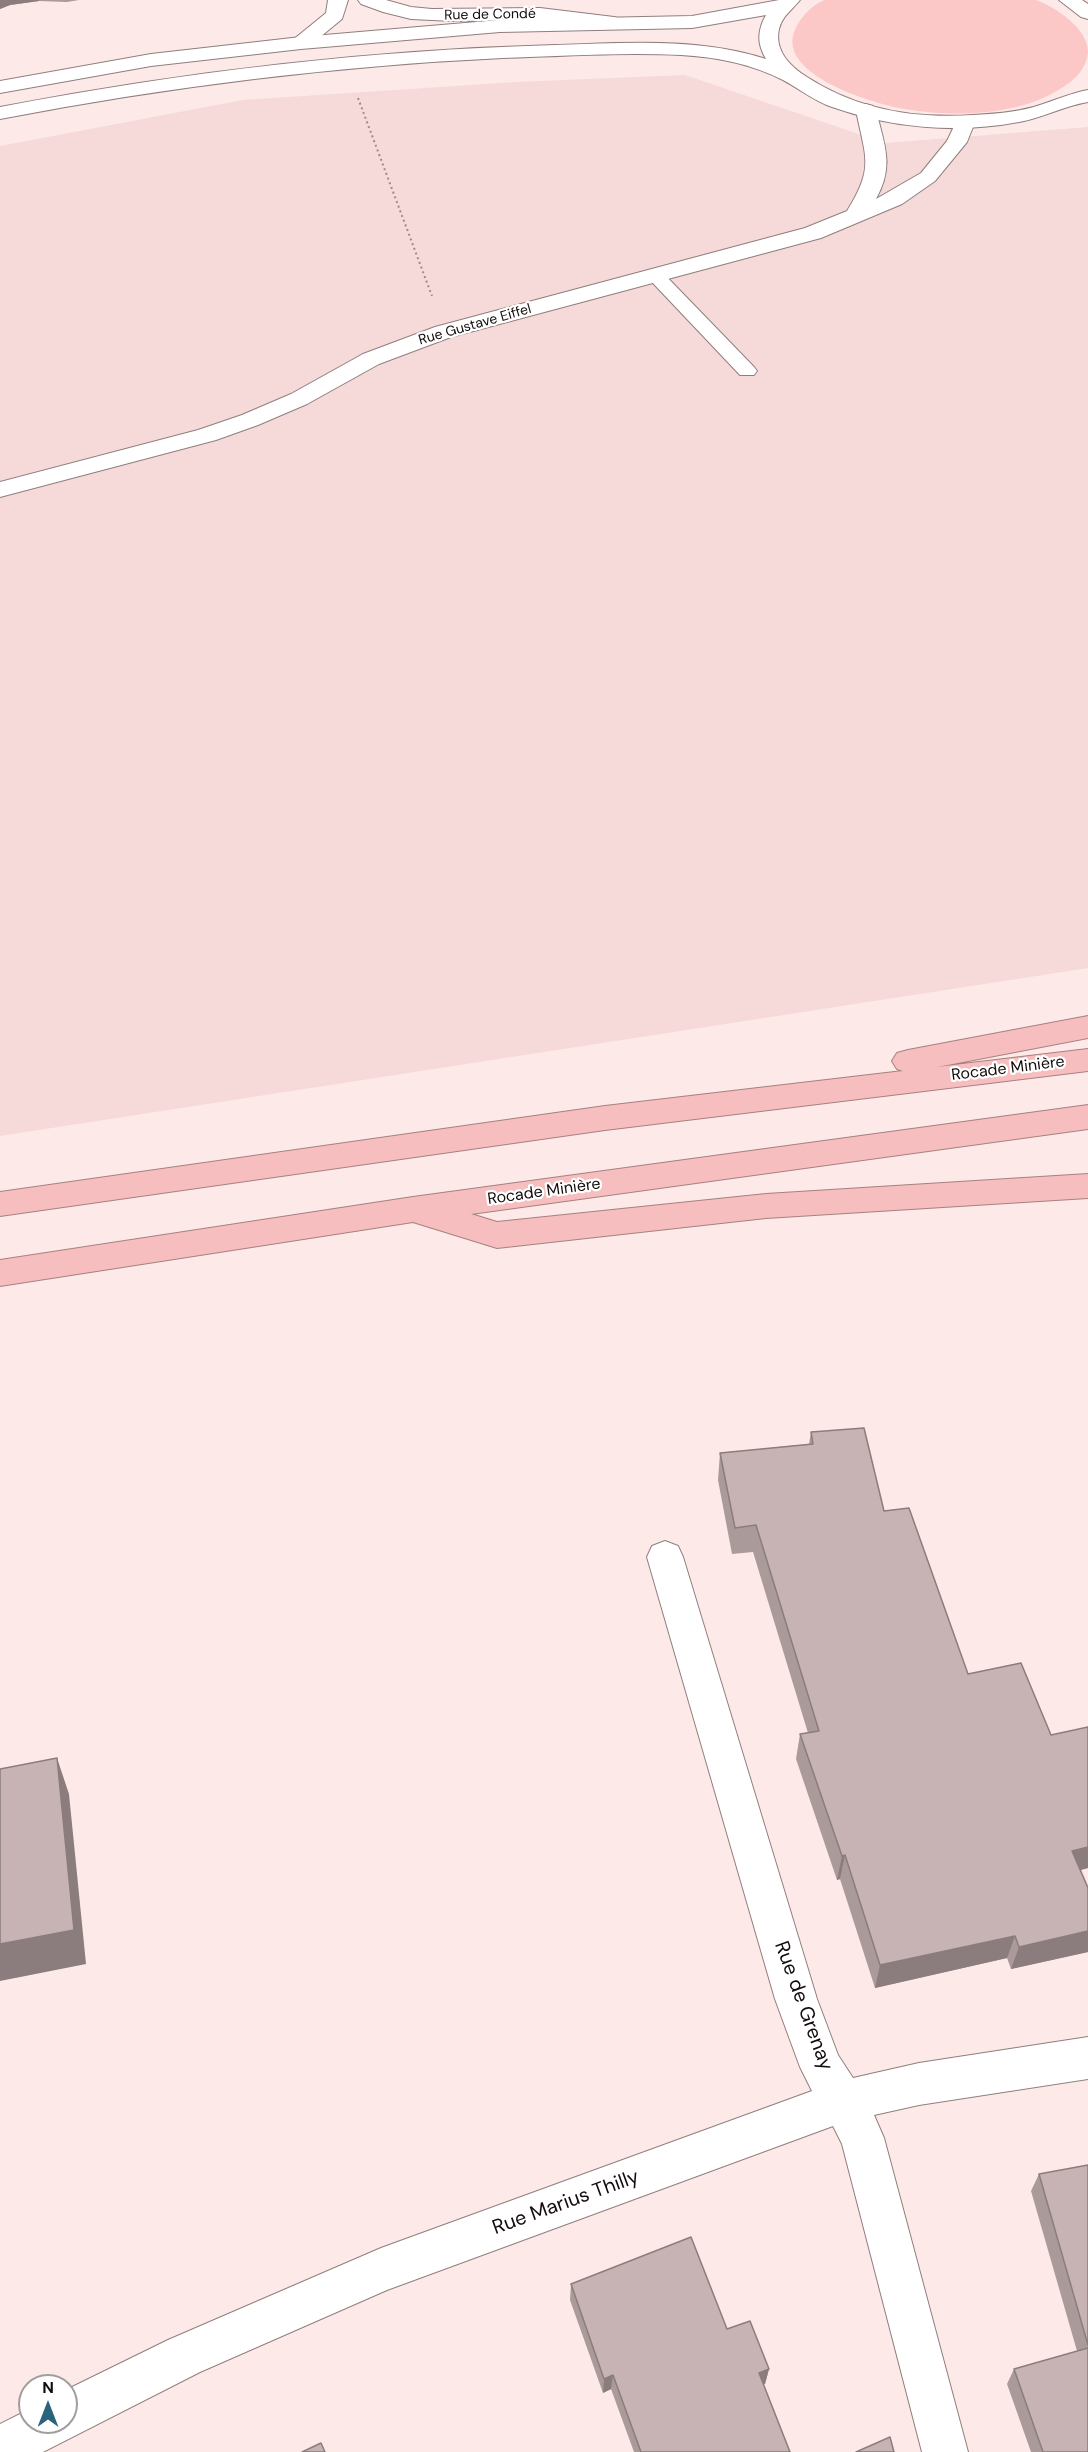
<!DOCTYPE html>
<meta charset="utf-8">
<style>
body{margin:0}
#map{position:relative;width:1088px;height:2452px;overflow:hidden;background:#fee9e9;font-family:"DM Sans",sans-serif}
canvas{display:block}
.north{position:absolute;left:18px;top:2374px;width:60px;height:60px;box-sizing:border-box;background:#fff;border:2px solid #a19e9e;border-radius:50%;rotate:0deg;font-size:16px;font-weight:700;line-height:24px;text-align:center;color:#130c0c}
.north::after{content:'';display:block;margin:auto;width:21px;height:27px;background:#29647c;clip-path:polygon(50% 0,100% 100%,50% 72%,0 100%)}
</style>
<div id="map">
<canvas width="1088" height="2452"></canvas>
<div class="north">N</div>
</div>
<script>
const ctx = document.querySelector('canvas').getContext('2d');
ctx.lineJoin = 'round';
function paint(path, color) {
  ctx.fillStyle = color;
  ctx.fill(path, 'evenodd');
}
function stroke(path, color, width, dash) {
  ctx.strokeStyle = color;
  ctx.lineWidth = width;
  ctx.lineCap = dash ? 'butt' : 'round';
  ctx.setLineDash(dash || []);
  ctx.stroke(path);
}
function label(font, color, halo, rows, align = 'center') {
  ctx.font = font + ' "DM Sans",sans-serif';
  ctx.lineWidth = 4.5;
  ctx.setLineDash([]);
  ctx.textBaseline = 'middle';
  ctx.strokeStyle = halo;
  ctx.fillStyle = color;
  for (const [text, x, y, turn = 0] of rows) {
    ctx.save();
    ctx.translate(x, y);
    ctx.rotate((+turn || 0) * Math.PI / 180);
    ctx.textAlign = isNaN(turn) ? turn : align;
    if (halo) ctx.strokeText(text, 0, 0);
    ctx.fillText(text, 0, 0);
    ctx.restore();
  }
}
paint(new Path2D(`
 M 685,75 L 885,143 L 1088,127 L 1088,968 L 0,1136 L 0,146 L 243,100 L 516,82 Z`), '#f6d9d9');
paint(new Path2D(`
 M 824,0 L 1036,0 C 1055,7 1088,28 1088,52 C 1086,72 1071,83 1055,92 C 1011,117 947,117 899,108 C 870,102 779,75 794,32 C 800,17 810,7 824,0 Z`), '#fcc7c7');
const service = new Path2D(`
 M 656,271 L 662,272 L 754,367 L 757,371 L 754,375 L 740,375 L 650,280 L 647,276 L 650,272 Z`);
const minor = new Path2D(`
 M 328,0 L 348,0 L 342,19 L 308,47 L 294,47 L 291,43 L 294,39 L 326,13 Z
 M 358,0 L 386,0 L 411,7 L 432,9 L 540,8 L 614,17 L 621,19 L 624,23 L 621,27 L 614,29 L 540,20 L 453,21 L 411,19 L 383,12 L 361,4 Z
 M 866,104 L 873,106 L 876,110 C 884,145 895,165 876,199 L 921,173 L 947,141 L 958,118 L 965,116 L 972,118 L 975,122 L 967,142 L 935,181 L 902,204 L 821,238 L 451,337 L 379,364 L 307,404 L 258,425 L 216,440 L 0,497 L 0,482 L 198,430 L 242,415 L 291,394 L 363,354 L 435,327 L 805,228 L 847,211 C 875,167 865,157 856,110 L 859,106 Z
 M 665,1541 L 678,1546 L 683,1557 L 817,1999 L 838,2055 L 853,2078 L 919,2063 L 1088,2037 L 1088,2079 L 919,2105 L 874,2115 L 884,2138 L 968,2452 L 922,2452 L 842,2144 L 833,2126 L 387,2290 L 200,2372 L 43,2452 L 0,2452 L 0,2424 L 30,2409 L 30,2422 L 66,2422 L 66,2390 L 168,2340 L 381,2248 L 812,2091 L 800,2067 L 775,1999 L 647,1557 L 652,1546 Z`);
const secondary = new Path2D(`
 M 779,0 L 800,0 C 792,10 782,16 779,29 C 774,51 791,67 807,77 C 856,109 914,119 973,115 C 995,114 1019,112 1040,105 C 1056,100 1071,93 1088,90 L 1088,102 C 1064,106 1042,118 1019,122 C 956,134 891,128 832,107 C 814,101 800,89 783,80 C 752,64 716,57 681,55 C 622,52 562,56 503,58 C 334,66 166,87 0,119 L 0,107 C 183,72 368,50 555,45 C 626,43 698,37 766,59 C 757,44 757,31 766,15 L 692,28 L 500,32 L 301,49 L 151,66 L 0,93 L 0,81 L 151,54 L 301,37 L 500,20 L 692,16 Z
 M 1059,0 L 1082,0 L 1088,4 L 1088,19 L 1081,17 Z`);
const motorway = new Path2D(`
 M 1088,1016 L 1088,1038 L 937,1067 L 1088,1049 L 1088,1071 L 605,1130 L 0,1216 L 0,1192 L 605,1106 L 903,1071 L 897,1069 L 892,1061 L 897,1053 L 908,1050 Z
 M 1088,1105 L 1088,1129 L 471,1214 L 497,1222 L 766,1194 L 1088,1174 L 1088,1198 L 766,1218 L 497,1248 L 413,1222 L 0,1286 L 0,1260 L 413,1197 Z`);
stroke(service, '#907e7d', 2);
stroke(minor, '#907e7d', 2);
stroke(secondary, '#907e7d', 2);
stroke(motorway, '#a78080', 2);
stroke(new Path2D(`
 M 358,98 L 432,296`), '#9b8c8c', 2, [2, 3]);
paint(service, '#fff');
paint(minor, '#fff');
paint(secondary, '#fff');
paint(motorway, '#f6bebe');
paint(new Path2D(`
 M 0,0 L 79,0 L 67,2 L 39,1 L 10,5 L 0,9 Z
 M 811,1432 L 884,1511 L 968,1674 L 1051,1735 L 1088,1727 L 1088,1868 L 1081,1870 L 1088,1888 L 1088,1952 L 1011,1969 L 1007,1958 L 875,1988 L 840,1879 L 837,1880 L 796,1759 L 800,1734 L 808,1733 L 753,1552 L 732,1554 L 718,1480 L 720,1453 L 809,1444 Z
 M 1088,2165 L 1088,2452 L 1031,2452 L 1007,2384 L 1014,2369 L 1077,2351 L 1031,2191 L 1039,2174 Z
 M 571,2284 L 727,2329 L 769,2369 L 765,2384 L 763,2384 L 790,2452 L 634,2452 L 611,2389 L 603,2393 L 570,2300 Z`), '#ab9a9a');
paint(new Path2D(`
 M 0,0 L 39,0 L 39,1 L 10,5 L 0,9 Z
 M 57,1758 L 69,1794 L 86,1964 L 0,1981 L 0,1944 Z
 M 1088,1847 L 1088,1868 L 1064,1874 L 1072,1851 Z
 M 845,1855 L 840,1879 L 837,1880 L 842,1856 Z
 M 1088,1931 L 1088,1952 L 1011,1969 L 1019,1947 Z
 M 1015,1936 L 1007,1958 L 875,1988 L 880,1965 Z
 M 769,2369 L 765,2384 L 755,2388 L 759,2373 Z
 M 613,2375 L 611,2389 L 603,2393 L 604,2379 Z`), '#8b7d7d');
const building = new Path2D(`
 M 864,1428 L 884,1511 L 909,1508 L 968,1674 L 1021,1663 L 1051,1735 L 1088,1727 L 1088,1847 L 1072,1851 L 1088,1888 L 1088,1931 L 1019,1947 L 1015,1936 L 880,1965 L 845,1855 L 842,1856 L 800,1734 L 819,1731 L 756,1525 L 735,1528 L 720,1453 L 813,1444 L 811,1432 Z
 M 57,1758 L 74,1930 L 0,1944 L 0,1769 Z
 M 1088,2165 L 1088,2345 L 1039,2174 Z
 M 691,2237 L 727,2329 L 750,2321 L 769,2369 L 759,2373 L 790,2452 L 641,2452 L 613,2375 L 604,2379 L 571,2284 Z
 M 1088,2348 L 1088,2452 L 1043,2452 L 1014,2369 Z
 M 890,2437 L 894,2452 L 856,2452 Z
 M 321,2443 L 325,2452 L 302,2452 Z`);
paint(building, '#c7b3b3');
stroke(building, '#8b7d7d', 1.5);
label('14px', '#130c0c', '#fff', [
 ["Rue de Condé",490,15,-1],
 ["Rue Gustave Eiffel",475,325,-16]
]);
label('16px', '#130c0c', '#fff', [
 ["Rocade Minière",1008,1069,-7],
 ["Rocade Minière",544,1192,-8]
]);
label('20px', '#130c0c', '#fff', [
 ["Rue de Grenay",803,2006,70],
 ["Rue Marius Thilly",566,2203,-20]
]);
</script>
